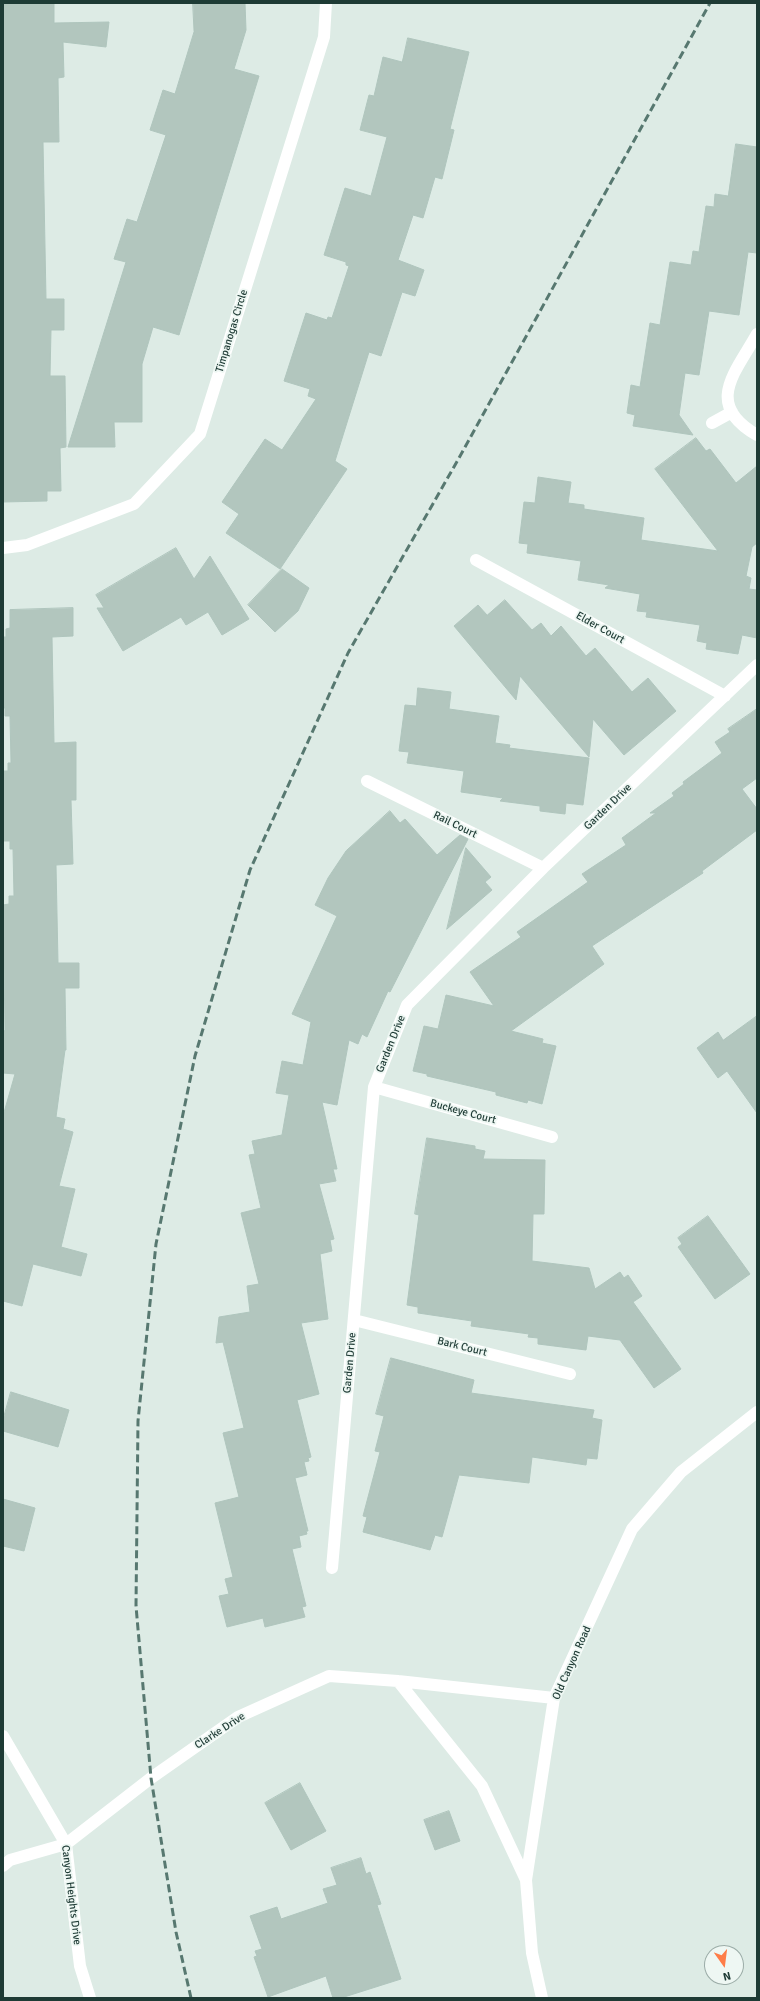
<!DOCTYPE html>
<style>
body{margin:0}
#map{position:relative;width:760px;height:2001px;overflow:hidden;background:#ddebe5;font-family:Signika,sans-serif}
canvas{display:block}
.frame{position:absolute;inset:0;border:4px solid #1e3b35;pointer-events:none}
.north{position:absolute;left:704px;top:1945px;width:40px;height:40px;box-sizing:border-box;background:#eef7f3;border:1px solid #9baca7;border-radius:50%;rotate:166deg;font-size:11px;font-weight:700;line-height:16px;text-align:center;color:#1e3b35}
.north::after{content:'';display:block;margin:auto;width:14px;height:18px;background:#fe7d48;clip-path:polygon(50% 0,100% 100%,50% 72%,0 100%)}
</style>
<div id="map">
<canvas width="760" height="2001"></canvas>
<div class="frame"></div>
<div class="north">N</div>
</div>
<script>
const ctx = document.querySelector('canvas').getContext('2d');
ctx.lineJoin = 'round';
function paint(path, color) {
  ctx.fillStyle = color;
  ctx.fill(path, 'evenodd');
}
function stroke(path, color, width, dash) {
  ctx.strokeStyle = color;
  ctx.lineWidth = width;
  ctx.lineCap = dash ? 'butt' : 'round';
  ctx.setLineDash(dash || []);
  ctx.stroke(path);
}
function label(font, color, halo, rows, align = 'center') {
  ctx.font = font + ' Signika,sans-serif';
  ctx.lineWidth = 3.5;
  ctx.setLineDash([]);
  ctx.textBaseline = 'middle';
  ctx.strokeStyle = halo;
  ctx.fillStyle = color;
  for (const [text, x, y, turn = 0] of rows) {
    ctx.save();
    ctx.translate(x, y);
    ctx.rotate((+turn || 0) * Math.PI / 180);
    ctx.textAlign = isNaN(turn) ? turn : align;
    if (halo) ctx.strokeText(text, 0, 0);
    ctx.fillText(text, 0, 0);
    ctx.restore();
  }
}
const building = new Path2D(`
 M 3,3 L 54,3 L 54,23 L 109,22 L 106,47 L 63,42 L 64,77 L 58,78 L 59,142 L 43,142 L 46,299 L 64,299 L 64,330 L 51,330 L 50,376 L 65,376 L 66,447 L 60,448 L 61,491 L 47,491 L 47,501 L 3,502 Z
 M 193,3 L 245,3 L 246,30 L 234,69 L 259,76 L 179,335 L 153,327 L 142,364 L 142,422 L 114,422 L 115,447 L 68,447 L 126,262 L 114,259 L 127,219 L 137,222 L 166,135 L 150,130 L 163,90 L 175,94 L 194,32 Z
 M 408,38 L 469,52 L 450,129 L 454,130 L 442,179 L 435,177 L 423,218 L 413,215 L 398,260 L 424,270 L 415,296 L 402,292 L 381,356 L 369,352 L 335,461 L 347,469 L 280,569 L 226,533 L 239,514 L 222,502 L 265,439 L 282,450 L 316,399 L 308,396 L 310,389 L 284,381 L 306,313 L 327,320 L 328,317 L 332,318 L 349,266 L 346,265 L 346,262 L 324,255 L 345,188 L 371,196 L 387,137 L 360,130 L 369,95 L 374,96 L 383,57 L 402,62 Z
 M 736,144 L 757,147 L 757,253 L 748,252 L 739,315 L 709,311 L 699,375 L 685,373 L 679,415 L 693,435 L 633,426 L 635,415 L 627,413 L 631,385 L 640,387 L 650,323 L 660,325 L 670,262 L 691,265 L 693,251 L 699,252 L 706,206 L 714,207 L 715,194 L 728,196 Z
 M 696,438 L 706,451 L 710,449 L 736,483 L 757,466 L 757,543 L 752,547 L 746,576 L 751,578 L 749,589 L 757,590 L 757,638 L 742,635 L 738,654 L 706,649 L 707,643 L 697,641 L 700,625 L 646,617 L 647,612 L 637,611 L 640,594 L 605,588 L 609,585 L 578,580 L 581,561 L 527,553 L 528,544 L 519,543 L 524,502 L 535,503 L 538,477 L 571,482 L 568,503 L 584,505 L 584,509 L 644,518 L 641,540 L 718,551 L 655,469 Z
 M 176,548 L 194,579 L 210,556 L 249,619 L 222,635 L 208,612 L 186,625 L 181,617 L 123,651 L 97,608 L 104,608 L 96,595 Z
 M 282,569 L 309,588 L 298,611 L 275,632 L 248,605 Z
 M 505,600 L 532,630 L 541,623 L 551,636 L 561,626 L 586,656 L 595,648 L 632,692 L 648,678 L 676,711 L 624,755 L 593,719 L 589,757 L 520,676 L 516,700 L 454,626 L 478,605 L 487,615 Z
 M 73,608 L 73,636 L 52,637 L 54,743 L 76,742 L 76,800 L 71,800 L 73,864 L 56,865 L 58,963 L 79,963 L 79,988 L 65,988 L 66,1050 L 65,1050 L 56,1117 L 65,1119 L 63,1129 L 73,1132 L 59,1186 L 75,1189 L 61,1247 L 87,1254 L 81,1276 L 33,1264 L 22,1306 L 3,1301 L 3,1116 L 15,1074 L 3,1073 L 3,1030 L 5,1031 L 3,905 L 9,904 L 9,896 L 14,896 L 13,849 L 10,849 L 10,841 L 3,841 L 3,771 L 8,771 L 8,763 L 11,763 L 10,716 L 5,716 L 5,708 L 3,708 L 3,637 L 6,637 L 6,629 L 10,628 L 10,610 Z
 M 418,688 L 451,692 L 449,709 L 499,716 L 495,743 L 510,745 L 509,748 L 589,758 L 583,805 L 566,803 L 565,814 L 540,811 L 540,806 L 500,801 L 503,798 L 461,792 L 464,771 L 407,763 L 409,752 L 399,751 L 405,705 L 416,706 Z
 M 757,709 L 757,778 L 742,789 L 757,809 L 757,830 L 702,871 L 703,873 L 592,946 L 604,964 L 511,1031 L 543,1039 L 542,1043 L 556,1046 L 542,1104 L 528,1100 L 527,1103 L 496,1095 L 496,1092 L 427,1076 L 427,1074 L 413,1071 L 424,1026 L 438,1029 L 446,995 L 494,1006 L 470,972 L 521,937 L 517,932 L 588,882 L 582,874 L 626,845 L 622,838 L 656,813 L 650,813 L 674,796 L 672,793 L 684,784 L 683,782 L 722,753 L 715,742 L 730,732 L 728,729 Z
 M 390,811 L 400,823 L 405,819 L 437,855 L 460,835 L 468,839 L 390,992 L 388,991 L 367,1037 L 362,1034 L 358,1044 L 349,1040 L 337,1105 L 322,1102 L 337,1169 L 333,1169 L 336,1181 L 319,1184 L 334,1239 L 330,1240 L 332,1251 L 320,1254 L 328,1319 L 301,1323 L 319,1394 L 297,1400 L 311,1457 L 308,1458 L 309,1461 L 304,1462 L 307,1475 L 295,1478 L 308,1531 L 306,1531 L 307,1534 L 299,1536 L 301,1547 L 292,1549 L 306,1606 L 302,1607 L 305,1617 L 265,1627 L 263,1618 L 227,1627 L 219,1596 L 229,1594 L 225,1579 L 233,1577 L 215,1503 L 239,1497 L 223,1433 L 244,1428 L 223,1342 L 216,1343 L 219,1317 L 250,1312 L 247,1286 L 259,1284 L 241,1213 L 261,1208 L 249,1155 L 255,1154 L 252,1141 L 282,1135 L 289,1095 L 276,1093 L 282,1061 L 303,1065 L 311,1022 L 292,1014 L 337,916 L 315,905 L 328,878 L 346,851 Z
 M 466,848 L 491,877 L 485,882 L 492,890 L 447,929 Z
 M 757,1016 L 757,1113 L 727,1071 L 718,1078 L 697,1048 L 718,1032 L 723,1040 Z
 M 427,1138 L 475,1146 L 475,1149 L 485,1151 L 483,1159 L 545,1160 L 544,1214 L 533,1214 L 532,1261 L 589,1268 L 595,1289 L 620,1272 L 624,1278 L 628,1275 L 642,1296 L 633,1302 L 681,1369 L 654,1388 L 620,1340 L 588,1336 L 586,1350 L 538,1344 L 538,1338 L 528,1337 L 529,1334 L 471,1326 L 472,1321 L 418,1313 L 418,1307 L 407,1305 L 419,1215 L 415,1214 Z
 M 708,1216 L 750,1274 L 715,1299 L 678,1247 L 682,1244 L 678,1238 Z
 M 391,1358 L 474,1380 L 471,1393 L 594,1410 L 592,1418 L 602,1420 L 597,1459 L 587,1458 L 586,1465 L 532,1457 L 529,1483 L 459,1475 L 442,1537 L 435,1535 L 430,1550 L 363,1532 L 367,1517 L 363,1516 L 380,1452 L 375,1451 L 384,1416 L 376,1414 Z
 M 11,1392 L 69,1410 L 58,1447 L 3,1431 L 3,1420 Z
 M 3,1499 L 35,1508 L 24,1551 L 3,1546 Z
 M 300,1783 L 326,1831 L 291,1850 L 265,1803 Z
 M 449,1811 L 460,1841 L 435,1850 L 424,1820 Z
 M 361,1858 L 366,1874 L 370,1872 L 381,1904 L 377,1905 L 401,1979 L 341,1998 L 333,1998 L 326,1976 L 268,1997 L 254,1957 L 257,1956 L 255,1951 L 262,1949 L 250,1916 L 277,1907 L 281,1919 L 328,1903 L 323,1889 L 337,1885 L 331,1868 Z`);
paint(building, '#b2c6be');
stroke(building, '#afc5bd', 1);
stroke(new Path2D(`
 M 757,334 C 736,372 703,404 757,435
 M 712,423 L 732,412
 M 3,548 L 27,545 L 134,504 L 200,434 L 324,37 L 326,3
 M 476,560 L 725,696
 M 367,781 L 543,868
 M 374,1087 L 552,1137
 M 354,1320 L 570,1374
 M 332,1568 L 374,1087 L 407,1005 L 543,868 L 757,665
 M 398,1681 L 482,1786 L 526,1880
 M 3,1736 L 66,1844 L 80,1966 L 90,1998
 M 3,1866 L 10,1860 L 66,1844 L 151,1778 L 238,1717 L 329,1676 L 398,1681 L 554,1698
 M 542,1998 L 532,1953 L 526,1880 L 554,1698 L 632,1529 L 681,1472 L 757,1412`), '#fff', 12);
stroke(new Path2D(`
 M 191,1998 L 176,1932 L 151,1778 L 136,1606 L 138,1421 L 156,1244 L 195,1056 L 250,870 L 348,653 L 459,458 L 710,3`), '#577870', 3, [8, 4]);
label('11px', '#1e3b35', '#eef7f3', [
 ["Timpanogas Circle",232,331,-73],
 ["Elder Court",600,628,29],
 ["Garden Drive",608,807,-44],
 ["Rail Court",455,825,26],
 ["Garden Drive",391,1044,-68],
 ["Buckeye Court",463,1112,15],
 ["Bark Court",462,1347,14],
 ["Garden Drive",350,1363,-85],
 ["Old Canyon Road",572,1663,-66],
 ["Clarke Drive",220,1731,-33],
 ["Canyon Heights Drive",71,1895,83]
]);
</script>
